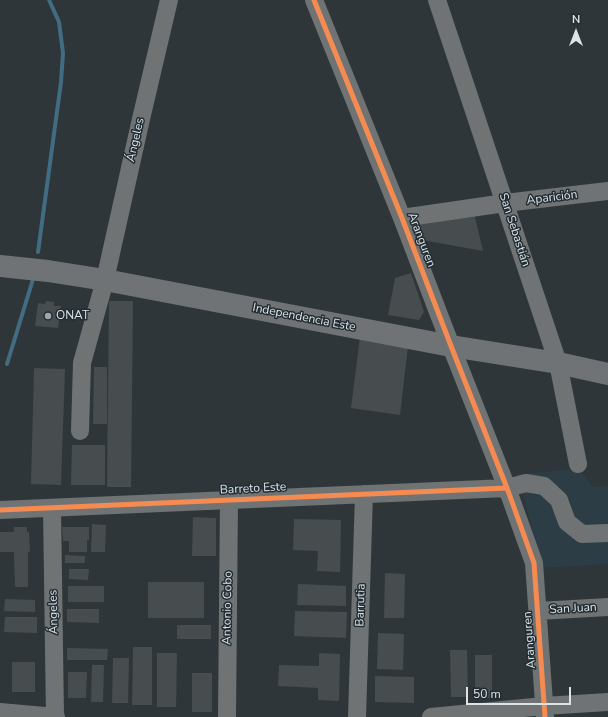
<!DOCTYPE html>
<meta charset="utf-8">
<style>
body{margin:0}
#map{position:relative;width:608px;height:717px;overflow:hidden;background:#2f3639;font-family:"Nunito Sans",sans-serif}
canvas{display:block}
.north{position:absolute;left:556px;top:12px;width:40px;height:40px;-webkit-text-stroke:3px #222d33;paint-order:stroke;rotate:0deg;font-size:11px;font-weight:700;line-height:16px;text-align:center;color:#dde4e8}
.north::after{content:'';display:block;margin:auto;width:14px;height:18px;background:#dde4e8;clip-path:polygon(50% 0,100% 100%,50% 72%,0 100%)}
.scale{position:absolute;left:466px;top:687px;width:105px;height:18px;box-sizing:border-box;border:2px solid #dde4e8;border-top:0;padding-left:5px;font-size:12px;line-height:14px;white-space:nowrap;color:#dde4e8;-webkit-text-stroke:3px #222d33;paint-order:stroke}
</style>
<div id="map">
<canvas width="608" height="717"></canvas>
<div class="north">N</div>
<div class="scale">50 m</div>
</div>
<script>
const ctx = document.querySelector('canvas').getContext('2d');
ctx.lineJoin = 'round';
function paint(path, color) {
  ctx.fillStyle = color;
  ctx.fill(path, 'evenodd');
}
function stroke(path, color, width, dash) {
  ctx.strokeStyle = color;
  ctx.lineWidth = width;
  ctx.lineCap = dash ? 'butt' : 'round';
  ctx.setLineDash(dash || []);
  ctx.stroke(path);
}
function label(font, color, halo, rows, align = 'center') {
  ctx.font = font + ' "Nunito Sans",sans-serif';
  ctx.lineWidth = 3;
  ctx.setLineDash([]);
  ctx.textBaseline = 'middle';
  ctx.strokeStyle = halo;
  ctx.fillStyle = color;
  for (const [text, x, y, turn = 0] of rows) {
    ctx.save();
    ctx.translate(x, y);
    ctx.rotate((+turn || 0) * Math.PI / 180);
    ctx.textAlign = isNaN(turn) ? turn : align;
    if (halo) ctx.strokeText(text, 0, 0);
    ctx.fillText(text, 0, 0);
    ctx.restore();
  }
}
paint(new Path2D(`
 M 578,469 L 593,487 L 608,486 L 608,564 L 542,568 L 518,474 Z`), '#2c3d46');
stroke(new Path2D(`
 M 38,252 L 61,82 L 63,53 L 59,22 L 49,0
 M 7,364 L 34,276`), '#426c82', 4);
paint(new Path2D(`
 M 474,213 L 483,251 L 417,239 L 411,222 Z
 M 411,273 L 424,312 L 419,320 L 388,315 L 395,278 Z
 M 46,301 L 54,302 L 54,306 L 61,306 L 58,328 L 35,326 L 38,303 L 45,304 Z
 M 109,301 L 133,301 L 131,487 L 107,487 Z
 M 360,337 L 408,346 L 400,415 L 351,408 Z
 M 94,367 L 107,367 L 107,424 L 93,424 Z
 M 34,368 L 65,369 L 61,485 L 31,484 Z
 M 72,445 L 105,445 L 105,485 L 71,485 Z
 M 193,517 L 216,518 L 216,556 L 192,556 Z
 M 294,519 L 341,520 L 340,572 L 317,571 L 318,551 L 293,550 Z
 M 92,524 L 106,525 L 105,552 L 91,552 Z
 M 14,527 L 27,527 L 27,532 L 29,532 L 30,552 L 28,552 L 28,587 L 15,587 L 14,552 L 0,552 L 0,532 L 14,532 Z
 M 62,527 L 89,527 L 89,540 L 87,540 L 87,552 L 69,552 L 69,541 L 63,541 Z
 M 65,555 L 85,556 L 85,563 L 65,563 Z
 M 69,569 L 89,569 L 88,580 L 69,579 Z
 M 385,573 L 405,574 L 404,618 L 384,618 Z
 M 148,582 L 204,582 L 204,618 L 148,618 Z
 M 298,584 L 346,586 L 346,606 L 297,605 Z
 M 68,586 L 104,586 L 104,602 L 68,602 Z
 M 5,599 L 35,600 L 35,612 L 4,611 Z
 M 67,609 L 99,609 L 99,623 L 67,622 Z
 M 295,611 L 347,612 L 346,638 L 294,636 Z
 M 5,617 L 37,617 L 37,633 L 4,632 Z
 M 177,625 L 211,625 L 211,639 L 177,639 Z
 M 378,633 L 404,634 L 403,670 L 377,669 Z
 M 133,647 L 152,647 L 152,705 L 132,705 Z
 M 67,648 L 108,649 L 107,660 L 67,660 Z
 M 450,650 L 467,650 L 468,697 L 451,697 Z
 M 157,653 L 177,653 L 176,707 L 157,707 Z
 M 319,653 L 340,654 L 339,701 L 318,700 L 318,688 L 278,686 L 279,665 L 319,666 Z
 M 475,655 L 492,655 L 492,698 L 475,698 Z
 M 113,658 L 129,658 L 128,703 L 112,703 Z
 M 12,662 L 35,662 L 35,692 L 12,692 Z
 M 92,665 L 104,665 L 103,702 L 91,702 Z
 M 68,672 L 87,672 L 86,698 L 68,698 Z
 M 192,673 L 212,673 L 212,712 L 192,712 Z
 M 375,676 L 414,677 L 414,703 L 375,702 Z`), '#474c4f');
stroke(new Path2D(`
 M 314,0 L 402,218 L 451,346 L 507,488 L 534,563 L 545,717
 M 437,0 L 558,363 L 578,464
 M 402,218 L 505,203 L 608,191
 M 80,431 L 82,363 L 105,280 L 141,119 L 169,0
 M 52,508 L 55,717
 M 0,510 L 507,488 L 526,483 L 544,486 L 559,500 L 567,522 L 582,534 L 608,533
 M 538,611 L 608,607
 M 0,712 L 56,717
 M 227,717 L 229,500
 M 357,717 L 364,494
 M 431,717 L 544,706 L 608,702`), '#707374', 18);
stroke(new Path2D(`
 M 0,266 L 48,271 L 105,280 L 451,346 L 558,363 L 608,374`), '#707375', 22);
stroke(new Path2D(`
 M 314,0 L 402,218 L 451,346 L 507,488 L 534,563 L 545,717
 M 0,510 L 507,488`), '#f68b52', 5);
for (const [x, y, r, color] of [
 [48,316,4,"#a0a7ab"]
]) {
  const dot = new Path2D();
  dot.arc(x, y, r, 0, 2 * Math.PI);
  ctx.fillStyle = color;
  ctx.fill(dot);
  stroke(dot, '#222d33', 1.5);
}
label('12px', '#dde4e8', '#222d33', [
 ["Ángeles",136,140,-77],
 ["Aparición",552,198,-7],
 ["San Sebastián",514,230,72],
 ["Aranguren",421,240,69],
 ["Independencia Este",304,318,11],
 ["Barreto Este",253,489,-3],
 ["Barrutia",361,605,-88],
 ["Antonio Cobo",228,608,-89],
 ["San Juan",573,609,-3],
 ["Ángeles",54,612,-91],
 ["Aranguren",530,640,-94]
]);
label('12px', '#dde4e8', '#222d33', [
 ["ONAT",56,316]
], 'left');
</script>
